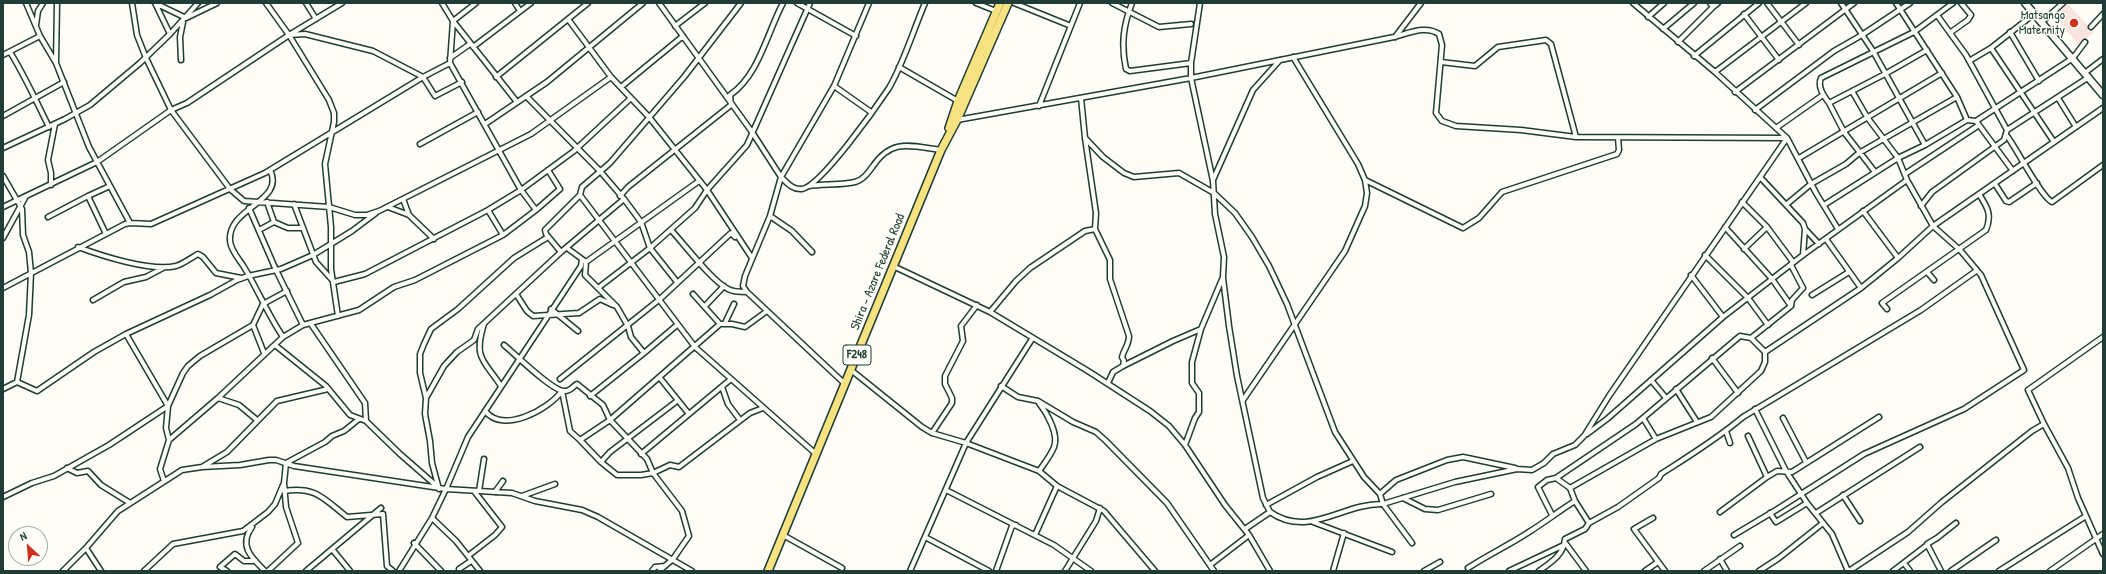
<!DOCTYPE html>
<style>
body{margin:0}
#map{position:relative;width:2106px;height:574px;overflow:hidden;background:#fdfcf7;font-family:"Patrick Hand",sans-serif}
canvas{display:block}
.frame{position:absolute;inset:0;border:4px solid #1f3d34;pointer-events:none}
.north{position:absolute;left:8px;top:526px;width:40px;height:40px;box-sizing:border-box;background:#fdfcf7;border:1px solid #a4b0a9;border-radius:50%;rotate:334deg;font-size:11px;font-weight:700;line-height:16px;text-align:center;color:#1f3d34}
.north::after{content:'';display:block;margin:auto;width:14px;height:18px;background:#c8321e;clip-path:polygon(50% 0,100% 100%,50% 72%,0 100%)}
</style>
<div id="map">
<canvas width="2106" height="574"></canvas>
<div class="frame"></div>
<div class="north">N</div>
</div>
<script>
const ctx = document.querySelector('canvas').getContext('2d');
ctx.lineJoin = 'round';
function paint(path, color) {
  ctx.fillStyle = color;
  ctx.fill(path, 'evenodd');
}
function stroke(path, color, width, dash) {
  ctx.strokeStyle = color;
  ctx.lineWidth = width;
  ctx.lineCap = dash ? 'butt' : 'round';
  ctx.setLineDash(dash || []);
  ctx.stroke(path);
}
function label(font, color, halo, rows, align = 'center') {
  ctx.font = font + ' "Patrick Hand",sans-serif';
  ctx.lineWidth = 3;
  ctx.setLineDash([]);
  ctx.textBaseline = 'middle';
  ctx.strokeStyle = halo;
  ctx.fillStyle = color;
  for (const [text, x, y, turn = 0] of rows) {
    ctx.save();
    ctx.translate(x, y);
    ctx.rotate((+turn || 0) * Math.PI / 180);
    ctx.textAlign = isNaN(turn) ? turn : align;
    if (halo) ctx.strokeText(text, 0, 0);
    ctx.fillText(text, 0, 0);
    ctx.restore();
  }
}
paint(new Path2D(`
 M 2067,3 L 2094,32 L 2079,45 L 2054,15 Z`), '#f7e5de');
const street = new Path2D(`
 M 26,3 L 40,36 L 56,63 L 89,147 L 130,223
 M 132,3 L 137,35 L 146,58 L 171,110 L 230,189 L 244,201 L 329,207 L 355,215 L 367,215 L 379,211 L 531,134 L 611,77
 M 155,3 L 186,18 L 217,3
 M 155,3 L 170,34
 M 266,3 L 289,35 L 305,34 L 373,51 L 423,77 L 435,96 L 462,82
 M 306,3 L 316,19
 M 442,3 L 453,21 L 517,102
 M 476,3 L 453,21 L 450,63 L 521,190 L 536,210
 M 515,3 L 520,11
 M 659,3 L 752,132 L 781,177 L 770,216 L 745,276 L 743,286 L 747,292 L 845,384
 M 797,3 L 856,36
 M 869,3 L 834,86 L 781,177 C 787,183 793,190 802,189 C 821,186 877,106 889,88 C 904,62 913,31 925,3
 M 976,3 L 996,11
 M 1014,3 L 1071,26
 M 1112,3 L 1159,27 L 1191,24
 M 1132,3 C 1123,26 1121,45 1126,69 L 1130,71 L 1191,63
 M 1633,3 L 1715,72 L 1787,138 L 1816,193 L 1838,229
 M 1767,3 L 1799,45
 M 1841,3 L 1873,51 L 1925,145
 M 1896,3 L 1957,97 L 1967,120
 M 1713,7 L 1718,3
 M 1744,14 L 1779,60
 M 1648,17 L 1664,3
 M 568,19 L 611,77 L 649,117 L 707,190 L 752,258
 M 2042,22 L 2063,3
 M 36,25 L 38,11 L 43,3
 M 675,26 L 705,3
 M 2091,27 L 2103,14
 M 1663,29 L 1694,3
 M 1951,32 L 1968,20 L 1971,15 L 1961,3
 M 2010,32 L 2039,81
 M 289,35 L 329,100 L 334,113 L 334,122 L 325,164 L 331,227 L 331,269 L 338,316
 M 1395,37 L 1421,3
 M 1678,42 L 1713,7 L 1710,3
 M 473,47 L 531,3
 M 1991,48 L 2054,142
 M 1927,50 L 1885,74 L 1829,103 C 1824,96 1817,87 1821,78 L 1914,32 L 1953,3
 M 10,52 C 25,76 36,101 49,127
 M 3,55 L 40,36
 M 1694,56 L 1759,3
 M 450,58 L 470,44
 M 181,60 L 180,37 L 183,22
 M 1969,61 L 1991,48 L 2034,14
 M 1441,62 L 1475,66 L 1498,47 L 1546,40 L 1551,44 L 1576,137
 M 56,63 L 57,3
 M 899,67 L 958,101
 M 1715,72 L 1806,3
 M 2086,72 L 2103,59
 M 496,77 L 588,3
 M 834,86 L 871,112
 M 621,87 L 683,36
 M 1735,92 L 1854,3
 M 526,96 L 600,171 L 624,199 L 641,222 L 650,248 L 677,282
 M 2058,98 L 2076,127
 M 1829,103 L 1844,132 L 1875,172
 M 1039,106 L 1080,3
 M 1755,110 L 1834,51 L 1862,35 L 1910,3
 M 3,116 L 64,82
 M 957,120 L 1191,78 L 1394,37 C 1409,33 1426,25 1439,34 L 1442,45 L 1436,113 L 1442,121 L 1456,126 L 1521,130 L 1576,137 L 1787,138
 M 1976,121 L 2073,58 L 2085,42
 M 485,124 L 547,82 L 643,3
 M 1776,128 L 1823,95
 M 2007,130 L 2089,77
 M 2007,136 C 2017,149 2041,197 2052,202 L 2103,165
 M 1085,138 L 1103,157 L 1124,173 L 1134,177 L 1179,173 L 1214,193 L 1235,213 L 1252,237 L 1269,266 L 1287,304 L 1335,432 L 1364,477 L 1380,494 L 1383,504 L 1412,543
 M 420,144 L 478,112
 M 3,148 L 65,119 L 90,105 L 140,63 L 170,34 L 198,3
 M 1799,158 L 1942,73
 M 270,170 C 286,202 227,207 230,241 C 231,251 239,259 244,267 C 258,290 268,315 283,337
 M 1905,174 L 1979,125
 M 3,176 L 22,209 L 23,235 L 29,252 L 31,273 L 29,315 L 17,382
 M 1760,177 L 1803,223 L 1805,229 L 1803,255
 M 1213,180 L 1253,90 L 1280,60
 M 1365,180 L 1463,228 L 1479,218 L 1502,192 L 1617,154 L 1619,150 L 1618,138
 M 1995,184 L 2006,201 L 2009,202 L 2037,183
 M 51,185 L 51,173 L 48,160 L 55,124
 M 809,186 C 821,184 844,185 855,182 C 863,180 868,173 873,166 C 892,138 911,146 941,150
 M 580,195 L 695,347 L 816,454
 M 88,196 L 110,186
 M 620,196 L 628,187 L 731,105 L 730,95 C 759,75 767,33 783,3
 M 403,199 L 409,215
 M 267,202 L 274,222
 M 1742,202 L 1767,227 L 1793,262
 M 294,204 L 316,262 L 334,282 L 365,274 L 488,210 L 521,190 L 574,151 L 631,98
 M 1787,204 L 1811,184 L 1846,164 L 1859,153 L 1957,97
 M 1824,205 L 1898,158 L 1925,145 L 1967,120 L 1976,121 L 2013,171
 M 1921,206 L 1932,192 L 2004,140 L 2007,130 L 1966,55 L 1937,15
 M 3,207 L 97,162 L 171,110 L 187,103 L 289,35 L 342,3
 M 388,207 L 409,215 L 434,239
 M 249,208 L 276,270 L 303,325
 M 488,210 L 503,235
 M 1863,211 L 1898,258
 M 770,216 L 792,231 L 812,252
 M 48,217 L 88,196 L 106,234
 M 1725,227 L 1772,279 L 1791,306
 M 1095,229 L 1110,260 L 1110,279 L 1129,336 C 1129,345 1124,349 1122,357 L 1124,361 L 1123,366
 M 1805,229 L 1819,244
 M 259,230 L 274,222 L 288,228 L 303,228
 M 671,230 C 685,245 711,280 728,289 C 733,292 741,292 747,292
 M 3,238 L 26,196
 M 1826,239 L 1861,288
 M 78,247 C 102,256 152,272 176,266 C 183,264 191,258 198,254 L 203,257 L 216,273 L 241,278
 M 1744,249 L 1767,227
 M 561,252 L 546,234 L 545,230 L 580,195 L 582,187 L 610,163 L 684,77 L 741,3
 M 1705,255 L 1748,298 L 1768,325
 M 582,259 L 586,262 L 585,275 L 617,307 L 628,326 L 631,337 L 644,353 L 590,396
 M 586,262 L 699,181
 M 893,266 L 990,312 L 1088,371 L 1150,411 L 1169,426 L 1185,445 L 1225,505 L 1249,535 L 1270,571
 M 1928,273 L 1934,280
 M 1691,275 L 1723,317
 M 1223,278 L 1229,326 L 1237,376 L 1263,498 L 1270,512 L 1245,529
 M 3,288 L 125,224 L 130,223 L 151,224 L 265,173 L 423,77 L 450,63
 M 598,288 L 650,248 L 695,208 L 707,190 L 747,145 L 810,3
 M 516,294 L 527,311 L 533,316 L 579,313 L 600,299 L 613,305
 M 693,294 L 720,324
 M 1812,295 L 1849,272
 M 93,300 L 124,282 L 146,277 L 163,268
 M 705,306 L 724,286
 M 551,309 L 578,331
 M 1887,309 L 1882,303 L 1986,230 C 1992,215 1988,208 1979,194
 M 990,312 L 1016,281 L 1030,268 L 1085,231 L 1095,229 L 1096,213 L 1085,138 L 1081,98
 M 725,323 L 734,304
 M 311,324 L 365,403 L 366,421
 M 484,324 C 473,359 484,360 501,386
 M 253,325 L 264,353
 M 126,334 L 168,406 L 166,428 L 169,440
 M 2103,337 L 2028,390 L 2044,424 L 2068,468 L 2078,498 L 2103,554
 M 1751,338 L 1791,306 L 1792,300 L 1803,288 L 1791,265
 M 275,345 L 326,386 L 350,415 L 366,421 L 400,454 L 439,488
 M 504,345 C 515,354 552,391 564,391 C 570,392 573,386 577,384 L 603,405 L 610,420 L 647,459 L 653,473 L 682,511 L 689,536 L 673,559 L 659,571
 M 1765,352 L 1861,288 L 1898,258 L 1933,226 L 2103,108
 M 644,353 L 677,325
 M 1712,358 L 1738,393
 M 851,370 L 922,427 L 932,433 L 966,443 L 1039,471 L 1057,486 L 1104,511 L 1155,571
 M 660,378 L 689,414
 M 560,379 L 660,299 L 731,233 L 735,237
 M 1651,380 L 1666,398
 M 1108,383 L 1113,372 L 1123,366 L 1173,341 L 1201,329
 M 1001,386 L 1018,397 L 1038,401 L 1073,422 L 1096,432 L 1106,441 L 1167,503 L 1214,571
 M 722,387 L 728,404 L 740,420
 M 3,389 L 17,382 L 37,391 L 94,352 L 126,334 L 210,295 L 237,280 L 248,276 L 281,269 L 313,255 L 352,231 L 376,213
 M 1676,389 L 1697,422
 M 562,391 L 570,431 L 580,440
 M 218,398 L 239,405 L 257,420
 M 426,398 L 444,366 L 457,352 L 474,340 L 478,329 L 561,252 L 624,199
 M 1243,400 L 1345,251 L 1365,206 L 1367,193 L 1365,180 L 1358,164 L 1293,57
 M 763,408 L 750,413 L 679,467 L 670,465 L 653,473 L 641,475 L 617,475 L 601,462 L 580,440 L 610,420 L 720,324 L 732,324 L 745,327 L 767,311
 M 1755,409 L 1786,471 L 1807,503 L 1832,534 L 1848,571
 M 485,411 C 503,434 548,410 562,391
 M 1643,418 L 1656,439
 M 1783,418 L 1806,462
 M 1726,431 L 1730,443
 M 932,433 L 952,403 L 952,398 L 945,384 L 945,376 L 963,341 L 961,326 L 977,305
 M 1587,434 L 1607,419 L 1723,317 L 1803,255 L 1907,180
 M 1748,436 L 1767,477
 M 1185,445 L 1195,418 L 1199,412 L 1199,393 L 1192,383 L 1192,362 L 1201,329 L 1223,277 L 1224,257 L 1215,214 L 1213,181 L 1191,78 L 1191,63 L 1200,3
 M 641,454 L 731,379
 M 601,462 L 610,452 L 677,401
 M 202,467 L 227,452 L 277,401 L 328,389
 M 67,468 L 77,473 L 88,471 L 101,485 L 130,503
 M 1039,471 C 1044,464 1051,455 1054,447 C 1059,434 1047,413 1039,403
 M 1556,478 L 1570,488 L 1575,501 L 1589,523
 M 164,481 L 160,469 L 169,440 L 218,398 L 283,337 L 303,325 L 359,310 L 394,287 L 415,280 L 503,235 L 536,210 L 560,189 L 548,170
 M 439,489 L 432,463 L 430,441 L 425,414 L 426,398 L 420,373 L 420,354 L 424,344 L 431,329 L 458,309 L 514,258 L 548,237
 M 946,490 L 1054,545 L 1091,571
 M 284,491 C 316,486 324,499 347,517 L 383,514 L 387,566 L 393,571
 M 479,491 L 484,459
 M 495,492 L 503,481
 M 1380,494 L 1396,480 L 1447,460 L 1463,457 L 1515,468
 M 1843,495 L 1860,521
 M 522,496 L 555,484
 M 3,497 L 32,483 L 54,476 L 109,445 L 168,406 L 183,373 L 188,366 L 200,356 L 253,325 L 263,304 L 287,291
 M 1403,498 L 1425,509 L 1438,510 L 1491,494
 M 1266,505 L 1317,477 L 1353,461
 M 1270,512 C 1309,539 1342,503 1383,504 L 1455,482 L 1517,469 L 1532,470 L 1544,463 L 1553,454 L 1575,445 L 1584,436 L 1609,396 L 1787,138
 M 1720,512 L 1767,477 L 1777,471 L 1792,472 L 1879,417
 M 1770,513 L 1776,522 L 1807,503
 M 1816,513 L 1920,447
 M 1552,515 L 1538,487 L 1547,480 L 1556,478 L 1636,424 L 1740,336 L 1751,338 L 1765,352 L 1765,362 L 1761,371 L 1711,417 L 1656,439 L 1570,488
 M 432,518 L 456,541 L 480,571
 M 1653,518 L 1634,529 L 1665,571
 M 1313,522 L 1392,552
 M 252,527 C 238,546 252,558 265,571
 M 783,535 L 842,568
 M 1035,535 L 1057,486
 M 1734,535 L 1776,510 L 1864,454 L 1964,409 L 2024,370 L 1981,275 L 1960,250 L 1933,226 L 1907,180 L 1898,158 L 1867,117 L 1852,91
 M 925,537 L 989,571
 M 414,543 L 441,571
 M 86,548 L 101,571
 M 332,549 L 350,571
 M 468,556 L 495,535 L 502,527 L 474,491
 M 1720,559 L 1727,571
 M 1904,563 L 1910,571
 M 1210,565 L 1249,535
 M 1468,568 C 1488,555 1509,545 1529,532 C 1545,522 1559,511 1575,501
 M 63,571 L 86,548 L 118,511 L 182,470 L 202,467 L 240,465 L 269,460 L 276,460 L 294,466 L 446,489 L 468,437 L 581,266 L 582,259 L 567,248
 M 144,571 L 173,544 L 243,531 L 268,512 L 275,504 L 283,485
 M 227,571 L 220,567 L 235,554 L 244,561 L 253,561
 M 268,571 L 298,543 L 286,507 L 284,483 L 286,463 L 325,442 L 332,436 L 344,431 L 359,419
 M 306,571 L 381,508
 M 399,571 L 432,518 L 446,489 L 512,493 L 535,501 L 582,510 L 598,517 L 692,571
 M 459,571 L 459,569 L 471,561
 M 652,571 L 655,567 L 665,566
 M 910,571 L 966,443 L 1032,339
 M 996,571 L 1012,526 L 1016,525
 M 1065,571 L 1096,521 L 1100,508
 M 1333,571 L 1344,533
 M 1424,571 L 1440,562
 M 1509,571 L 1566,544 L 1586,571
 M 1539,571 C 1552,562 1564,554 1565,539 L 1585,529 L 1589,523 L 1618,507 L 1659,478 L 1661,474 C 1689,456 1717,439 1743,417 L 1921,310 L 1976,271
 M 1645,571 L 1658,562
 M 1704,571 L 1740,546
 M 1759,571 L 1779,558 L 1823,523
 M 1849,571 L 1908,532 L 1942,502 L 2032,431 L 2044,424
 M 1893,571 L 1927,545
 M 1941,571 L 1927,544 L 1937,538 L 1956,523
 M 1951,571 L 1996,540
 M 1999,571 L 2086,516
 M 2050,571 L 2103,534`);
const secondary = new Path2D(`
 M 2025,3 L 2103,95`);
const primary = new Path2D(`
 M 949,128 L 958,101 L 1000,3
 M 768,571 L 941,150 L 957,120 L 1008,3`);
stroke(street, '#1f3d34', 7);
stroke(secondary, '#1f3d34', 9);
stroke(primary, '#1f3d34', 10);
stroke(street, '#fdfcf7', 4);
stroke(secondary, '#fdfcf7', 6);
stroke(primary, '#f7e281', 7);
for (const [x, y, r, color] of [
 [2074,23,5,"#c8321e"]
]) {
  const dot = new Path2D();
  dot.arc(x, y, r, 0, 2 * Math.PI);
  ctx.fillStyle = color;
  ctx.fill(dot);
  stroke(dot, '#fdfcf7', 1.5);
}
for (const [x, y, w] of [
 [857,355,28]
]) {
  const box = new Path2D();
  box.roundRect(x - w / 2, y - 10, w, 20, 3);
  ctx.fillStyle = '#fdfcf7';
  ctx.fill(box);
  stroke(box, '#1f3d34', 1);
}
label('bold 12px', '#1f3d34', null, [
 ["F248",857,355]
]);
label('13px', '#1f3d34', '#fdfcf7', [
 ["Matsango",2065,16],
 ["Maternity",2065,31]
], 'right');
label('13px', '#1f3d34', '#fdfcf7', [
 ["Shira - Azare Federal Road",878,272,-68]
]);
</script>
